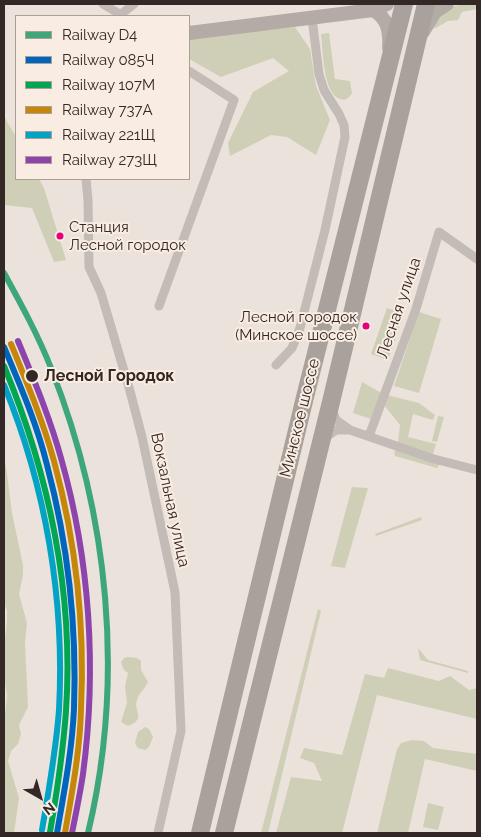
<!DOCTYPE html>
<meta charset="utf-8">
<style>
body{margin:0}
#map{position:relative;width:481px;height:837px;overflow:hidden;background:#ebe2dc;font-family:Raleway,sans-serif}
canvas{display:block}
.frame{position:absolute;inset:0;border:5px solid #332825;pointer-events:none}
.legend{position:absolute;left:15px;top:15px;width:175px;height:165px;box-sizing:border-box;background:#f9ece2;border:1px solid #aa9e96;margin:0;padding:6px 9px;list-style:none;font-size:15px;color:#332825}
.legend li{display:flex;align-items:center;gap:10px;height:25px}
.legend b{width:25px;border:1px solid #aa9e96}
.north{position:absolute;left:15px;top:772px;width:50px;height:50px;-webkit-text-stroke:4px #f9ece2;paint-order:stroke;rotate:142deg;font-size:14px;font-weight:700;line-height:20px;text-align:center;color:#332825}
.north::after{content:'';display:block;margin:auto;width:18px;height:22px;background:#332825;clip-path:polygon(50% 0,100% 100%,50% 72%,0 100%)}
</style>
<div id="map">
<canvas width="481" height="837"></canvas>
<div class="frame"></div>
<ul class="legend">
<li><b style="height:6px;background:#3ea67b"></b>Railway D4</li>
<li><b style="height:6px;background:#0065bd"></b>Railway 085Ч</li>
<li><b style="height:6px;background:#00a651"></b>Railway 107М</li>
<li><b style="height:6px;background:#c68609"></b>Railway 737А</li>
<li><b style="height:6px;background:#03a3c6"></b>Railway 221Щ</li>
<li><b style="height:6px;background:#8e44ad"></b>Railway 273Щ</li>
</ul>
<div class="north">N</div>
</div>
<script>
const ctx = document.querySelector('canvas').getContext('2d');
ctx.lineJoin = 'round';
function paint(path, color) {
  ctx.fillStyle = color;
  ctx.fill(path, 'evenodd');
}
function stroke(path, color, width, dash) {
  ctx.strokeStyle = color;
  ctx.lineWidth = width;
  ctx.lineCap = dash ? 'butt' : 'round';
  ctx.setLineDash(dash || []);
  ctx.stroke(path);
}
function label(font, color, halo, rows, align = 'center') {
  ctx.font = font + ' Raleway,sans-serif';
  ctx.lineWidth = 4;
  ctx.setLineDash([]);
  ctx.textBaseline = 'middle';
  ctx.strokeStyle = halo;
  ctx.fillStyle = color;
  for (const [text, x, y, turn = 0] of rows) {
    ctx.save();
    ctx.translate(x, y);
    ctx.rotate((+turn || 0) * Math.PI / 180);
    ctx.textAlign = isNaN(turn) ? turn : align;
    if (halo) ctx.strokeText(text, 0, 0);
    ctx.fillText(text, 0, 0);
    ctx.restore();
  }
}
paint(new Path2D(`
 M 467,4 L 477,4 L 477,9 L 462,12 L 458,20 L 448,21 L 434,29 C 438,10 449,6 467,4 Z
 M 295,27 L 310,49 L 316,86 L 330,120 L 316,155 L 287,137 L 271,135 L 230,156 L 228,143 L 253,92 L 289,71 L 273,58 L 221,77 L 189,59 L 189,38 Z
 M 329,33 L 335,79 L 350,81 L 352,93 C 349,98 346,101 340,99 C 323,94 323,50 321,34 Z
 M 4,116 L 16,137 L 16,179 L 39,179 L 44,188 L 66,260 L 54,262 L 32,208 L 4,205 Z
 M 387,308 L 404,314 L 388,360 L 371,354 Z
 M 419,312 L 441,319 L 419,393 L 394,386 Z
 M 362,382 L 383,394 L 371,419 L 353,413 Z
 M 387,395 L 419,403 L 435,415 L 433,420 L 413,414 L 408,437 L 436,444 L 433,454 L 398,443 L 400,425 L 384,405 Z
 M 438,416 L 444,417 L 437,442 L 432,441 Z
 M 397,450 L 440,464 L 437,468 L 395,456 L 394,452 Z
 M 4,461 L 6,466 L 12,513 L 23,565 L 23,575 L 19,594 L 27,623 L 25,643 L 28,707 L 19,725 L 21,734 L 18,744 L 11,751 L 8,761 L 19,798 L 14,833 L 4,833 L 4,723 L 7,696 L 4,676 L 4,649 L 7,620 L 7,611 L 4,603 Z
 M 352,487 L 368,488 L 345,568 L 331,566 Z
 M 421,517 L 422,520 L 376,536 L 375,534 Z
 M 318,609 L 321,611 L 268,833 L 261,833 Z
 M 418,648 L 428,660 L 468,671 L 468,673 L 420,660 Z
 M 128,657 L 137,658 L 141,661 L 141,670 L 148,682 C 145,689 139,693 137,700 C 133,711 147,719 128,726 L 121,722 L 127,703 L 125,686 L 128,673 L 124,670 L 121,662 L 124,658 Z
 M 388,668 L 439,681 L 450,676 L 469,690 L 477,688 L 477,719 L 377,695 L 342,833 L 276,833 L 291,777 L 322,781 L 314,763 L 300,758 L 304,748 L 342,755 L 365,674 L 384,678 Z
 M 145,727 L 149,729 L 153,737 L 149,747 L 145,750 L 138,748 L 135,743 L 138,732 Z
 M 412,740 L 424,741 L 433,748 L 477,754 L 477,771 L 425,759 L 408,833 L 377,833 L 397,749 L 401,743 Z
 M 428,803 L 444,807 L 438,830 L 423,827 Z`), '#cecfb6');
stroke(new Path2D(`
 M 103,4 L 123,16
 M 120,15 L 134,4
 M 86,179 L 88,200 L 89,267 L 101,293 L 130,391 L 142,437 L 175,592 L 181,731 L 158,833
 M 159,306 L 234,100 L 189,71
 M 276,365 L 292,348 L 300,328 L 325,230 L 345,137 L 344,125 L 339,114 L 324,90 L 319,74 L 312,18
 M 332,409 L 336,420 L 350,430
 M 369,436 L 416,309 L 439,232 L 477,259
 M 323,439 L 336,430 L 350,430 L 434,459 L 477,470`), '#c3bbb6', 9);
stroke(new Path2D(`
 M 373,10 C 388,18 390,32 389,48
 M 423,32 L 435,12 L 447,4
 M 189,33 L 373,10 L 387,4`), '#b4aba6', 14);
stroke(new Path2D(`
 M 200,833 L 305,397 L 404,4
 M 224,833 L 331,402 L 426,4`), '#a9a19c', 18);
stroke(new Path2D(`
 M 4,273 C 21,304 38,335 51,368 C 109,515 125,679 88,833`), '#3ea67b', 6);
stroke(new Path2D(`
 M 4,347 C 20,385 37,424 47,465 C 68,544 77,626 74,709 C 72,751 64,792 57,833`), '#0065bd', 6);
stroke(new Path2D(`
 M 4,366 C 49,474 74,593 66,711 C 63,752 57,792 50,832`), '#00a651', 6);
stroke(new Path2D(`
 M 11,344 C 27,383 43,421 54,461 C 76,542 85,626 81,709 C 80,751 72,792 65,833`), '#c68609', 6);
stroke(new Path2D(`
 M 4,385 C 46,487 65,600 59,710 C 56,750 49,790 42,830`), '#03a3c6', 6);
stroke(new Path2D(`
 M 18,341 C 34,380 50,418 61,458 C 90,560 97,669 83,774 C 80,794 76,813 72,833`), '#8e44ad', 6);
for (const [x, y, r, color] of [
 [60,236,4.5,"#e5007d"],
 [366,326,4.5,"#e5007d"],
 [32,376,7,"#332825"]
]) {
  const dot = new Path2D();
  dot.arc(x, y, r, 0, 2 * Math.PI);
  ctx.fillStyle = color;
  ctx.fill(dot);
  stroke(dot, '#f9ece2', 2);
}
label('15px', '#332825', '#f9ece2', [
 ["Станция",69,227],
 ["Лесной городок",69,245],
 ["Лесной городок",357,317,"right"],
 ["(Минское шоссе)",357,335,"right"]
], 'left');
label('16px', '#332825', '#f9ece2', [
 ["Лесная улица",399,308,-71],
 ["Минское шоссе",300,418,-76],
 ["Вокзальная улица",170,500,78]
]);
label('bold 16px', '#332825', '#f9ece2', [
 ["Лесной Городок",44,376]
], 'left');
</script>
